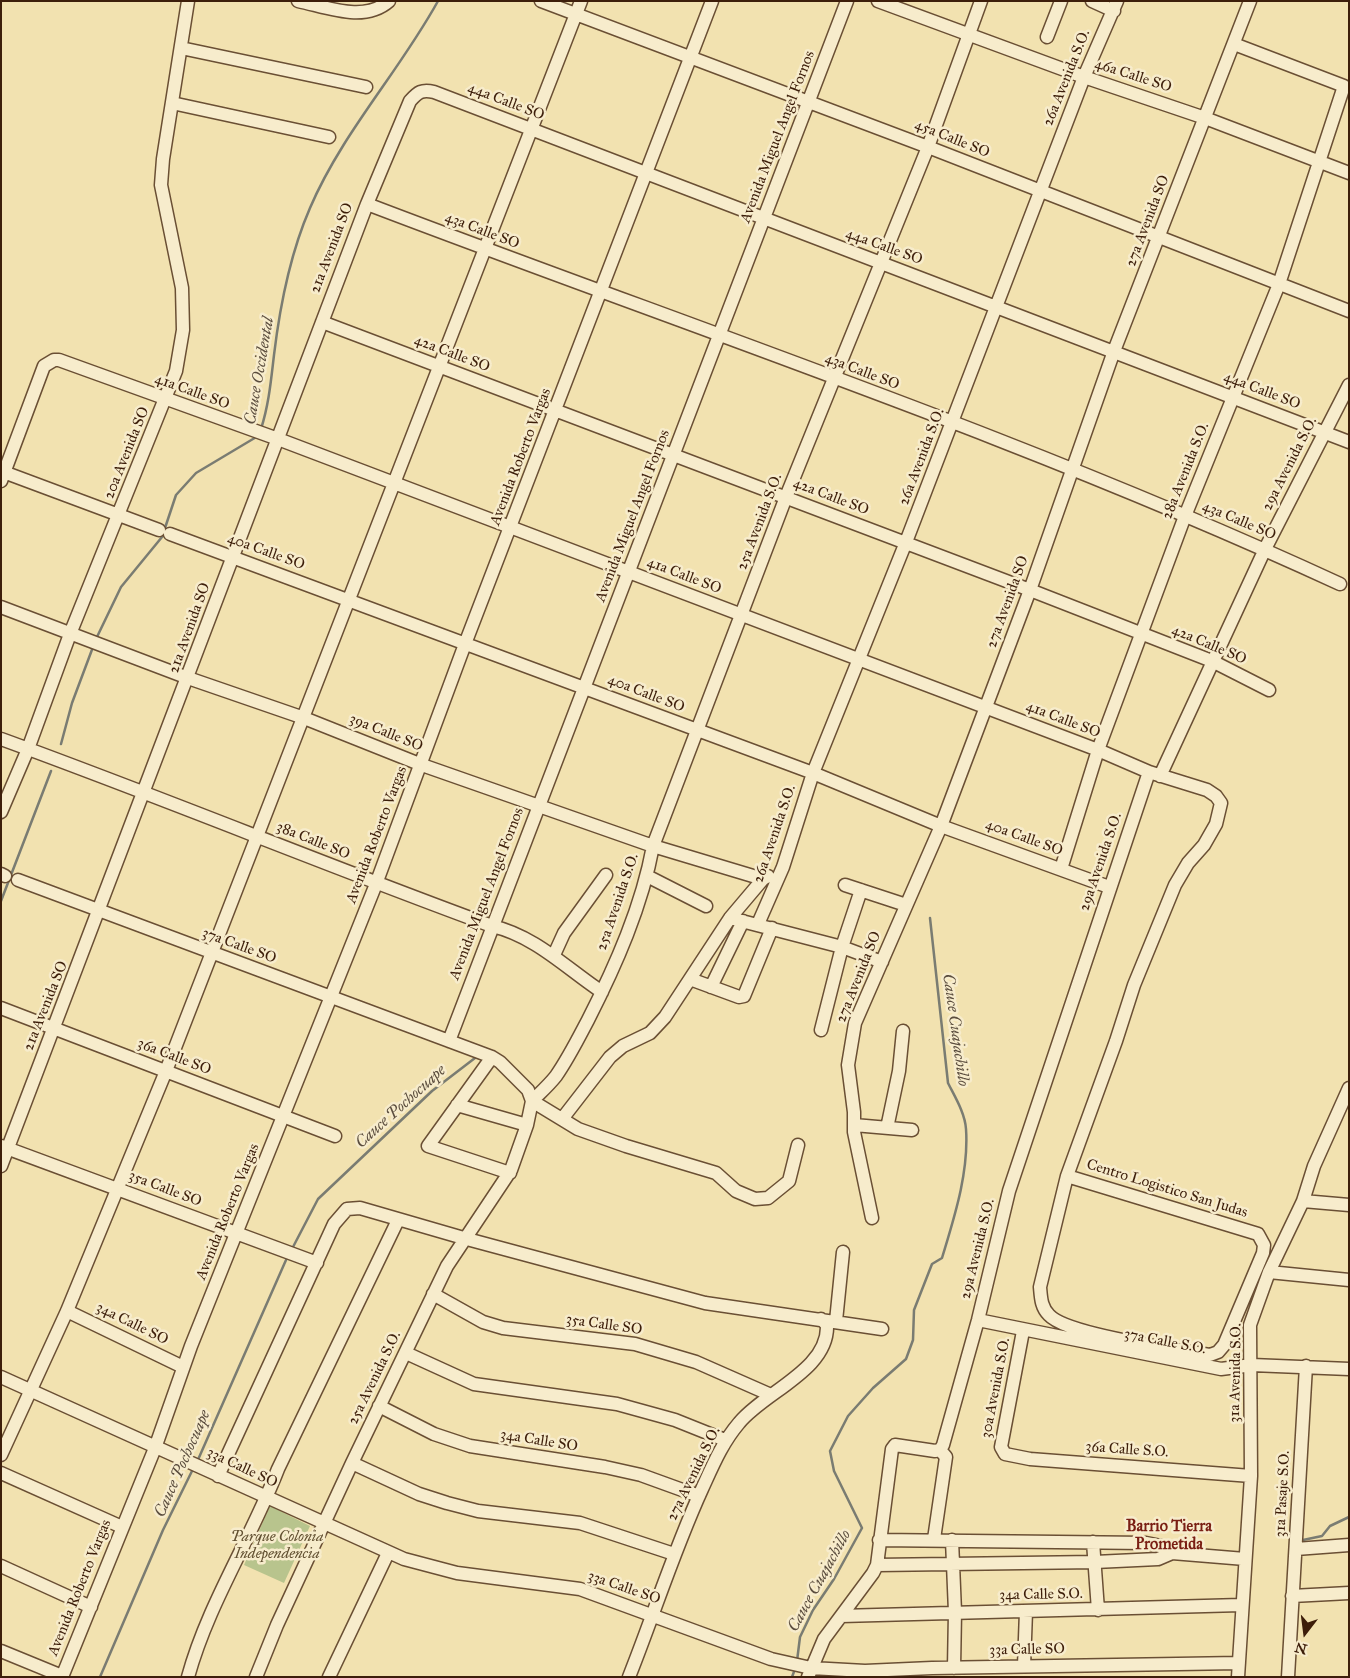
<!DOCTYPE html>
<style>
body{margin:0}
#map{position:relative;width:1350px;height:1678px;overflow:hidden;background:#f2e2b0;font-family:"IM FELL Great Primer",serif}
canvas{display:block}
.frame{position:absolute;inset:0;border:2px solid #3d1e0a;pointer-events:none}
.north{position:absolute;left:1280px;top:1608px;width:50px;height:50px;-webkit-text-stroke:4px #f7eccc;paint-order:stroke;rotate:195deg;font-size:14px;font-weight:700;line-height:20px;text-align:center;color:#3d1e0a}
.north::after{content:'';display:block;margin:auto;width:18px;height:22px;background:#3d1e0a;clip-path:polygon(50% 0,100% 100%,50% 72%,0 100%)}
</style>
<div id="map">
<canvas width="1350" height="1678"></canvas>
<div class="frame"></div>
<div class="north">N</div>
</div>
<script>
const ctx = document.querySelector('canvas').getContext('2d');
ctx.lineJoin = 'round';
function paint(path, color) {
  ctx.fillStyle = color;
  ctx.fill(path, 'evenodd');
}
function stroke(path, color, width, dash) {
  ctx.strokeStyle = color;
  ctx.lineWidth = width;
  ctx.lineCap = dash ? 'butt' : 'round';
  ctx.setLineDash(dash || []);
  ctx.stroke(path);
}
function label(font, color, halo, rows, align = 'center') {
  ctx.font = font + ' "IM FELL Great Primer",serif';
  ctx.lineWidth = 5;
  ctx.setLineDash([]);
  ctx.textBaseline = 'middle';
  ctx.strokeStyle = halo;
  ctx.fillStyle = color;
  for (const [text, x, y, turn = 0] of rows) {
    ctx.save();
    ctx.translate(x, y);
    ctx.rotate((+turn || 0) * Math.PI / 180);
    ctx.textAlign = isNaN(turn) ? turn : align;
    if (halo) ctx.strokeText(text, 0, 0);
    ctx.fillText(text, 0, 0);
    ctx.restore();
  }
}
paint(new Path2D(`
 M 270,1506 L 310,1526 L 284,1583 L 244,1565 Z`), '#b8c48d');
stroke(new Path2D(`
 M 261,429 C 269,404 271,380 274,355 C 280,305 290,254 310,208 C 342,133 399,72 438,1
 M 96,639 L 121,587 L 162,537 L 176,495 L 196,473 L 258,436
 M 61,744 L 72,703 L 93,647
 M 1,901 L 51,771
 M 293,1247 L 318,1199 L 432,1091 L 475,1058
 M 197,1462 L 286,1260
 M 1303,1540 L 1322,1536 L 1330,1526 L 1349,1517
 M 797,1661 L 800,1637 L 813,1610 L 834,1579 L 862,1528 L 834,1471 L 830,1451 L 848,1416 L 873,1388 L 906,1359 L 913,1340 L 914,1310 L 932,1264 L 942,1258 C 954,1218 969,1173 966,1129 C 965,1113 955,1097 948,1083 L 930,918
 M 100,1677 L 163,1530 L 193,1469
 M 792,1677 L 795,1669`), '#7a7c72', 2.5);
const minor = new Path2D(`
 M 298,1 C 327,7 364,23 389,1
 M 541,1 L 928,147 L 1349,311
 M 878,1 L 1084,77 L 1205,118 L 1349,173
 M 1092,1 L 1114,11
 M 1047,37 L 1061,1
 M 181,48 L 366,87
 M 172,103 L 329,137
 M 367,204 C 692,328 1024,438 1340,584
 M 322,322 L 1030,590 L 1212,661 L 1269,690
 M 1,471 L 159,530
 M 1,481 L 44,366 L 54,360 L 59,360 L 278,439 L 1098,750 L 1149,772 L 1207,790 L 1216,796 L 1221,803 L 1216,824 L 1204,845 L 1188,863 L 1175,885 L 1134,985 L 1116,1041 L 1067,1176 L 1040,1287 C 1041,1298 1041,1307 1049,1315 C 1067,1335 1179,1350 1210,1355 L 1218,1352 L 1224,1345 L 1263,1253 L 1264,1245 L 1258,1234 L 1067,1176
 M 170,534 L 813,773 L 941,826 L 1109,887
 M 1,607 L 188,678 L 304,718 L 422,765 L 653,846 L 763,879
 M 1,739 C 166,799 328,866 492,926 C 535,936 566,968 602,992
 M 1160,776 L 1265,549 L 1349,385
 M 1,812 L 28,749 L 70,634 L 176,371 L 183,330 L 182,288 L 161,185 L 163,159 L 188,1
 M 1061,869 L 1098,750 L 1185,516 L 1279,284 L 1344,86 L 1234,44
 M 1,874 L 5,876
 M 647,876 L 706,906
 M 18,880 L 492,1057 L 500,1062 L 528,1090 L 532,1101 L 527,1125 L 511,1170 L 447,1266 L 352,1463 L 277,1625 L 256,1677
 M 845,885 L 906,905
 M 730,918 L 842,947 L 882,962
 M 758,924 L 783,867 L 813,773 L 906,542 L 1084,77 L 1117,1
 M 554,955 L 564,933 L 606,875
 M 690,979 L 739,997 L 744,996 L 772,928
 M 711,987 L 743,921
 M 1,1008 L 335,1136
 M 821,1030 L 842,947 L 861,890
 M 449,1041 L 847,1
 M 492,1057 L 428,1146 L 510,1173
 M 532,1101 C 540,1093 549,1085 556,1076 C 568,1059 578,1039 588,1020 C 616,965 642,906 653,846 L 786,497 L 928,147 L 981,1
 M 532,1101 L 578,1129 L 626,1146 L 716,1173 L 736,1191 L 755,1199 L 768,1198 L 789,1181 L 798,1145
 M 457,1105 L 527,1125
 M 562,1119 L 610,1057 L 623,1046 L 650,1033 L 665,1017 L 730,918 L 763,879 L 768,876
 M 854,1125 L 912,1130
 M 887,1128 L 899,1071 L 903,1031
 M 1,1146 L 317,1263
 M 1,1166 L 367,204 L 410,101 C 418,92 422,89 434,92 L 1349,442
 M 1303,1201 L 1349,1205
 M 872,1218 L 854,1132 L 854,1112 L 848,1065 L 855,1023 L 941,826 L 1030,590 L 1114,351 L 1250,1
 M 1269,1272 L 1349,1280
 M 433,1294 L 483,1322 L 503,1328 L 635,1344 L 696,1362 L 771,1395
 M 67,1311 L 183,1367
 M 978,1320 L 1221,1369 L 1252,1365 L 1349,1369
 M 836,1321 L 843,1252
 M 1023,1331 L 1001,1447 L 1005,1454 L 1030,1459 L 1251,1476
 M 406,1353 L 474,1384 L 617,1404 L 675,1420 L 725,1440
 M 1,1377 L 404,1559 L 457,1573 L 580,1589 L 771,1659 L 811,1668 L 865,1671 L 932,1668 L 1239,1663
 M 379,1406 L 434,1434 L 470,1446 L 605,1467 L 641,1475 L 699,1496
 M 1,1455 L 67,1311 L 166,1071 L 581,1
 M 352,1463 L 419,1494 L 447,1503 L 478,1511 L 580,1523 L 674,1554
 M 1,1473 L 122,1527
 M 218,1476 L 334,1224 L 347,1209 L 360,1208 L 467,1239 L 705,1303 L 882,1329
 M 934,1539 L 946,1457 L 940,1450
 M 879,1540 L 1146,1543 L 1166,1547 L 1172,1553
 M 952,1540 L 955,1612 L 954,1668
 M 1093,1542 L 1098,1610
 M 1296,1549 L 1349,1545
 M 877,1565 L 1095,1562 L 1158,1559 L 1172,1553 L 1245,1559
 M 1,1566 L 91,1607
 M 1292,1596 L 1349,1593
 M 841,1616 L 1241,1605
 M 1,1651 L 62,1676
 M 1024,1666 L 1026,1611
 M 62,1677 L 155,1448 L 191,1346 L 376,884 L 465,644 L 712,1
 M 188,1677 C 208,1604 251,1539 278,1469 L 398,1220
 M 329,1677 L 388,1553
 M 629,1677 C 654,1614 674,1550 702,1489 C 713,1465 722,1443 739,1423 C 764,1392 829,1370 827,1325 L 821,1319
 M 808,1677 L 824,1639 L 873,1573 L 877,1565 L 892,1449 L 895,1445 L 935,1451 L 940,1450 L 943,1445 L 978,1320 L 1009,1191 L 1149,772
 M 1238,1677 L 1251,1476 L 1250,1325 L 1269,1272 L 1303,1201 L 1314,1166 L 1349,1088
 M 1288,1677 L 1306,1366`);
stroke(minor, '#6a4f34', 15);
stroke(minor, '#f7eccc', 12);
label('15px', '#3d1e0a', '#f7eccc', [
 ["46a Calle SO",1133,76,18],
 ["26a Avenida S.O.",1067,78,-68],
 ["44a Calle SO",506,102,21],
 ["Avenida Miguel Angel Fornos",778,137,-69],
 ["45a Calle SO",952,139,22],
 ["27a Avenida SO",1148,221,-69],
 ["43a Calle SO",482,231,21],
 ["44a Calle SO",884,247,20],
 ["21a Avenida SO",332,248,-69],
 ["42a Calle SO",452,354,21],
 ["43a Calle SO",862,372,21],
 ["44a Calle SO",1262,391,21],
 ["41a Calle SO",192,392,20],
 ["20a Avenida SO",127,453,-68],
 ["Avenida Roberto Vargas",521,457,-69],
 ["26a Avenida S.O.",922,457,-69],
 ["29a Avenida S.O.",1290,464,-63],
 ["28a Avenida S.O.",1186,471,-68],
 ["42a Calle SO",831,497,21],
 ["Avenida Miguel Angel Fornos",633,516,-69],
 ["43a Calle SO",1239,521,23],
 ["25a Avenida S.O.",760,522,-69],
 ["40a Calle SO",266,552,20],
 ["41a Calle SO",684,576,21],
 ["27a Avenida SO",1008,602,-70],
 ["21a Avenida SO",190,628,-70],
 ["42a Calle SO",1209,645,23],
 ["40a Calle SO",646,694,21],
 ["41a Calle SO",1063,720,21],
 ["39a Calle SO",386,733,22],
 ["26a Avenida S.O.",775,834,-71],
 ["Avenida Roberto Vargas",377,835,-69],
 ["40a Calle SO",1024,838,20],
 ["38a Calle SO",313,841,22],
 ["29a Avenida S.O.",1101,862,-71],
 ["Avenida Miguel Angel Fornos",487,894,-69],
 ["25a Avenida S.O.",618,902,-71],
 ["37a Calle SO",239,946,20],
 ["27a Avenida SO",859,977,-68],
 ["21a Avenida SO",46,1006,-68],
 ["36a Calle SO",174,1057,21],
 ["35a Calle SO",165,1189,21],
 ["Centro Logistico San Judas",1167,1189,17],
 ["Avenida Roberto Vargas",228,1212,-68],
 ["29a Avenida S.O.",978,1249,-76],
 ["34a Calle SO",132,1324,26],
 ["35a Calle SO",604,1325,8],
 ["37a Calle S.O.",1165,1342,11],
 ["31a Avenida S.O.",1236,1373,-89],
 ["25a Avenida S.O.",375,1378,-64],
 ["30a Avenida S.O.",996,1388,-79],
 ["34a Calle SO",539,1441,9],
 ["36a Calle S.O.",1127,1450,4],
 ["33a Calle SO",242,1468,25],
 ["27a Avenida S.O.",694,1474,-64],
 ["31a Pasaje S.O.",1283,1494,-87],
 ["Avenida Roberto Vargas",80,1588,-68],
 ["33a Calle SO",624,1588,19],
 ["34a Calle S.O.",1041,1595,-1],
 ["33a Calle SO",1027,1650,-1]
]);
label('italic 15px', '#625031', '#f7eccc', [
 ["Parque Colonia",277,1537],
 ["Independencia",277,1554]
]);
label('italic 16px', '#5b4d3e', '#f7eccc', [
 ["Cauce Occidental",260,371,-80],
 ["Cauce Cuajachillo",955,1030,82],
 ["Cauce Pochocuape",401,1107,-42],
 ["Cauce Pochocuape",183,1464,-66],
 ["Cauce Cuajachillo",820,1581,-61]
]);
label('bold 16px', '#7a1f14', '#f7eccc', [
 ["Barrio Tierra",1169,1527],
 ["Prometida",1169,1545]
]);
</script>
